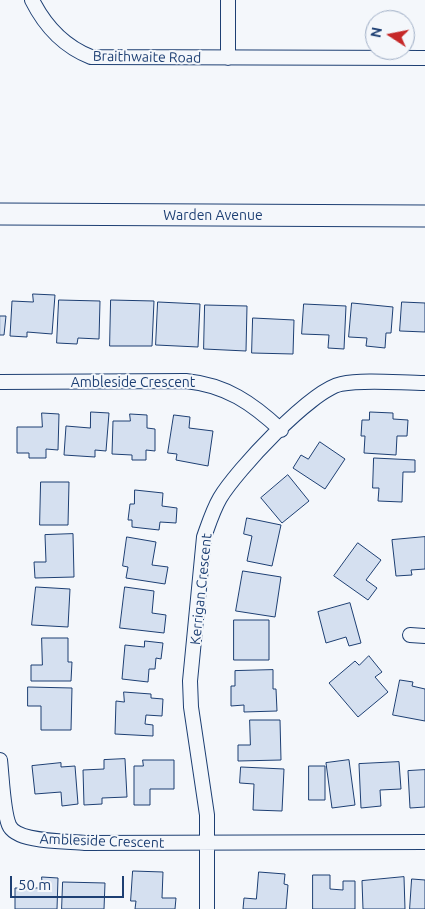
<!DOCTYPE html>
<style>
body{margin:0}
#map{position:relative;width:425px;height:909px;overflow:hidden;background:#f4f7fb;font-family:Ubuntu,sans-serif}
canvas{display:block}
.north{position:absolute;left:365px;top:10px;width:50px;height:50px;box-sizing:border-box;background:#f4f7fb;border:1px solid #9eadc5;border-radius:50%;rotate:281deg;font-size:14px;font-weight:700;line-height:20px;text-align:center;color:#1d3f73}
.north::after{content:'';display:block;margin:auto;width:18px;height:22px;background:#c62828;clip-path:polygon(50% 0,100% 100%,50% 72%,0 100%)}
.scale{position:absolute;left:10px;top:876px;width:114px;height:22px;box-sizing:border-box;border:2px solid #1d3f73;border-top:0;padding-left:6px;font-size:15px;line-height:18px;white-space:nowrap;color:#1d3f73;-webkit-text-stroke:4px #f4f7fb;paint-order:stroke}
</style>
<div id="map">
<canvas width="425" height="909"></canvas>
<div class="north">N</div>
<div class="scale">50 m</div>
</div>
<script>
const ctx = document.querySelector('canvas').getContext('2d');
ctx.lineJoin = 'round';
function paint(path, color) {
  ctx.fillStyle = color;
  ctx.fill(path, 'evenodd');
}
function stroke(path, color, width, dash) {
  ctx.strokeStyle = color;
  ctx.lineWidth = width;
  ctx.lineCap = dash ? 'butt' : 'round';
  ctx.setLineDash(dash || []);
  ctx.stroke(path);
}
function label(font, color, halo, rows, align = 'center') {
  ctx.font = font + ' Ubuntu,sans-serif';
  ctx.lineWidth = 4;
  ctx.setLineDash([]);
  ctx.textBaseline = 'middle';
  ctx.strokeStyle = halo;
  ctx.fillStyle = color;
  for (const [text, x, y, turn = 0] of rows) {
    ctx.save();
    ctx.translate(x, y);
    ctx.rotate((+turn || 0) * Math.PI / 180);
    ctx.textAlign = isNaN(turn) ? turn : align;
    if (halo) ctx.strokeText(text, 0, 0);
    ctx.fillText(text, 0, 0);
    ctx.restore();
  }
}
const building = new Path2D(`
 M 33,294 L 55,295 L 52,334 L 27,332 L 27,337 L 10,336 L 12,301 L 33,302 Z
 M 59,300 L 100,301 L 99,339 L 78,338 L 77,344 L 57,343 Z
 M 111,300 L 154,301 L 152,346 L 110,346 Z
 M 158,302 L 200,304 L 198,347 L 156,345 Z
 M 402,302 L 425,303 L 425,332 L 400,331 Z
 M 352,303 L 393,307 L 391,333 L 386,333 L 385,348 L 366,346 L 367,338 L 349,337 Z
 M 304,304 L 346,306 L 344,349 L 328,348 L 329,335 L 302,334 Z
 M 205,305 L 247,306 L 246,351 L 204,349 Z
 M 0,316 L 6,316 L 4,335 L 0,335 Z
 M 253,318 L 294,320 L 293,354 L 252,353 Z
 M 91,412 L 109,413 L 106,451 L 95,450 L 95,457 L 64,455 L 66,426 L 90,428 Z
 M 370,412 L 393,413 L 393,419 L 408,420 L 407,436 L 397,436 L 396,455 L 364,453 L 365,436 L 361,436 L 362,420 L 369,420 Z
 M 42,413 L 59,414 L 58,450 L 46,449 L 46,458 L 29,458 L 29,453 L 17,453 L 17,427 L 42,427 Z
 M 130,414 L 147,415 L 147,428 L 155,429 L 155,451 L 146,450 L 146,460 L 132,460 L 132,455 L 112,454 L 113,421 L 130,421 Z
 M 174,415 L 190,417 L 189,428 L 213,431 L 208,466 L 176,460 L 177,454 L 168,453 Z
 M 320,442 L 345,459 L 325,489 L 293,468 L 301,455 L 308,459 Z
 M 374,458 L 415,460 L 415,472 L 403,472 L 402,502 L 378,501 L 379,488 L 373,488 Z
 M 288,475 L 309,501 L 282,523 L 261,498 Z
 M 41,482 L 69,482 L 68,525 L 40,525 Z
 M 135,490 L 163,493 L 162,506 L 177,508 L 176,523 L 160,522 L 159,530 L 132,527 L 132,520 L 128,520 L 130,504 L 134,504 Z
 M 247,518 L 281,525 L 272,566 L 247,561 L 252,536 L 244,534 Z
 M 73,534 L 74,577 L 35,578 L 34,562 L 46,562 L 45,535 Z
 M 127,537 L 156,542 L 152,565 L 168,567 L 165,584 L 126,578 L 128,567 L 123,566 Z
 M 425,537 L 425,569 L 411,570 L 412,575 L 396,576 L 392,540 Z
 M 358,543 L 381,560 L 366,580 L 377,588 L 368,600 L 334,576 Z
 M 243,571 L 281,577 L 275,617 L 236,611 Z
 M 36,587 L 70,589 L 68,627 L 32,625 Z
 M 125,587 L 154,591 L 152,613 L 166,615 L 164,633 L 120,628 Z
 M 350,603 L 361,643 L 349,646 L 346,637 L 326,643 L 318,612 Z
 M 234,620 L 269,620 L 269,660 L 234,660 Z
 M 42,638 L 68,638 L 68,662 L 72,662 L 71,681 L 31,681 L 31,665 L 42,665 Z
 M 145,641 L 163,643 L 161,659 L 156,658 L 155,669 L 149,669 L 148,682 L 122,679 L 125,645 L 144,647 Z
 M 369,656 L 382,672 L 375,677 L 388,692 L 358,717 L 329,683 L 355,661 L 359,665 Z
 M 273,670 L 273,689 L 276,689 L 277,711 L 244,712 L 244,705 L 231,706 L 231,686 L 235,686 L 235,671 Z
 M 400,680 L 413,682 L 412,686 L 425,689 L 425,721 L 393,715 Z
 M 28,687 L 72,688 L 71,730 L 41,730 L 41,706 L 28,706 Z
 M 124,692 L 151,694 L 151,698 L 163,699 L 162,716 L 146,715 L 145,724 L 153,725 L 153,736 L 115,734 L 116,701 L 124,702 Z
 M 250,720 L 280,720 L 281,760 L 238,761 L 238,745 L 250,745 Z
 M 125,759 L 127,797 L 102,798 L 102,804 L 84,805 L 83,770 L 104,769 L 104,760 Z
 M 143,760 L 174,760 L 174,789 L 150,789 L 150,805 L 134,805 L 134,766 L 143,766 Z
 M 349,760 L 355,805 L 332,808 L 326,763 Z
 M 399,762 L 401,789 L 380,790 L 381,806 L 361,808 L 359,764 Z
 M 61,763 L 61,767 L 75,766 L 78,804 L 62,806 L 61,792 L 35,794 L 32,766 Z
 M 309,766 L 325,766 L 325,800 L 309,800 Z
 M 241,767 L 284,769 L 282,811 L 253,810 L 254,784 L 240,783 Z
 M 425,770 L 425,807 L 410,808 L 408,771 Z
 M 133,871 L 163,872 L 162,898 L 176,898 L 175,909 L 135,909 L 136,901 L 131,901 Z
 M 259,872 L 285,874 L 284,884 L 288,885 L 286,909 L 243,909 L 244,898 L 256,899 Z
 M 313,875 L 330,875 L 330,889 L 343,890 L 343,881 L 355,881 L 355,909 L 313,909 Z
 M 42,877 L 58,878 L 57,909 L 15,909 L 15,888 L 42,888 Z
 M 404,877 L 405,909 L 363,909 L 362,881 Z
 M 412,879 L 425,880 L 425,909 L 410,909 Z
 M 63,882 L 105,883 L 104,909 L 62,909 Z`);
paint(building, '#d5e0f0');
stroke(building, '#1d3f73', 1);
const minor = new Path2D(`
 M 32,0 C 45,26 63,46 91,57 L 425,58
 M 228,58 L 228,0
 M 0,382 L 186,381 C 226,385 252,403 281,430
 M 410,635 L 425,636
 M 0,760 C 2,777 3,811 9,825 C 16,843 68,841 85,843 L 425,842
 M 207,909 L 207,815 L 191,707 L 190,681 L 204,537 C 209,523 213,510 220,498 C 236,471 311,390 341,384 C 364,379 401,383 425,383`);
const primary = new Path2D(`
 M 0,214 L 425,216`);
stroke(minor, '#1d3f73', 16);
stroke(primary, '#1d3f73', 23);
stroke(minor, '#f4f7fb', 14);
stroke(primary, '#f4f7fb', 21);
label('14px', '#1d3f73', '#f4f7fb', [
 ["Braithwaite Road",147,57,1],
 ["Warden Avenue",213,215],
 ["Ambleside Crescent",133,382],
 ["Kerrigan Crescent",201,589,-84],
 ["Ambleside Crescent",102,841,2]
]);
</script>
